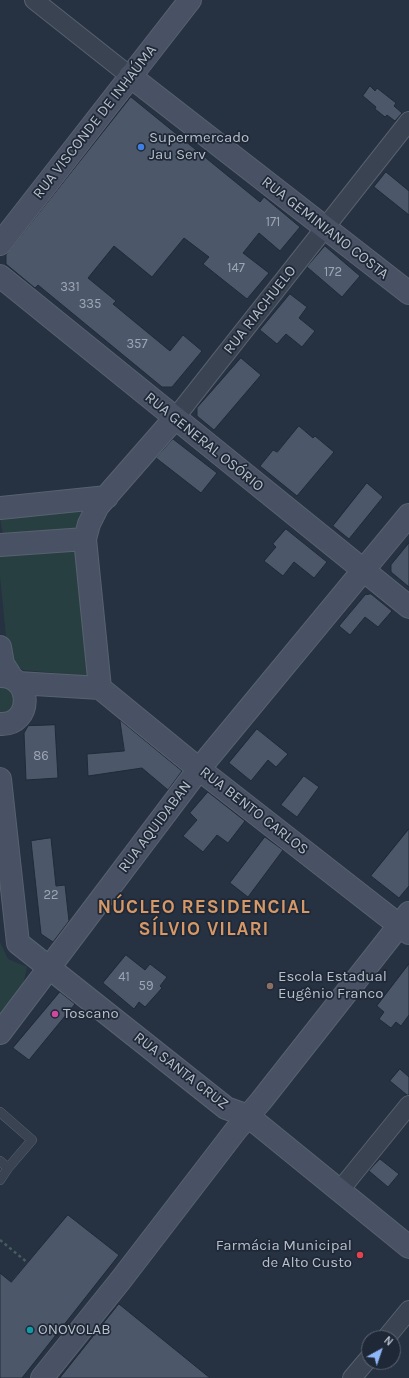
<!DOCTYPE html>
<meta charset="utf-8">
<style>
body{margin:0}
#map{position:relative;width:409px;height:1378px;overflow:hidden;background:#263141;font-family:Karla,sans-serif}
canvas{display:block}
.north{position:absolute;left:361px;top:1330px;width:40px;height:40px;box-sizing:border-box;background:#1f2836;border:1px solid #5c6472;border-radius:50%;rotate:40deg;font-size:11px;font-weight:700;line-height:16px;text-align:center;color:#b7bfcb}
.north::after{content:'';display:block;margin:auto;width:14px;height:18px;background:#8fb7f8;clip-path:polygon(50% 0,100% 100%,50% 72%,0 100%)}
</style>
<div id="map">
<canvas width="409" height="1378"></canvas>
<div class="north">N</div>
</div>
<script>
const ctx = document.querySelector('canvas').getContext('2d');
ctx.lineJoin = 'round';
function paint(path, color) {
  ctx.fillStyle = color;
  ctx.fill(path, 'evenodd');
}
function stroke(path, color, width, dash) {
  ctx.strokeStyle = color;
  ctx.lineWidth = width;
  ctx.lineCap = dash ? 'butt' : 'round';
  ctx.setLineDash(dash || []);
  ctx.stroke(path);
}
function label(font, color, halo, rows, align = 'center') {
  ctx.font = font + ' Karla,sans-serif';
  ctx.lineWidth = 3.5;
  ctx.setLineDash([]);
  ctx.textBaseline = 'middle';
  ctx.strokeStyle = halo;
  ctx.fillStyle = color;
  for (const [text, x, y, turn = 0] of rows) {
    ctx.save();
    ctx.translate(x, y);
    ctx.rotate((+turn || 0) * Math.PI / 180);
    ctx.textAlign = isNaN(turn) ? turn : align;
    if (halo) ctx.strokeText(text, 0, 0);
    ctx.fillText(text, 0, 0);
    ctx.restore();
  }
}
paint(new Path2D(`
 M 95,503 L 79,529 L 3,535 L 0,519 Z
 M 77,548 L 88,676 L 23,670 C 14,664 11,657 7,647 L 0,576 L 0,555 Z
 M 0,686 L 4,686 L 11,690 L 15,702 C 11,708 8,713 0,712 Z
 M 0,942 L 8,959 L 27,967 L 23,985 L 0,1013 Z`), '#283f42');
const building = new Path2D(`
 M 370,86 L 375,91 L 377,88 L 396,103 L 394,106 L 402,113 L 395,121 L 387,115 L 385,117 L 375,109 L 376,107 L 363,96 Z
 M 131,97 L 260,202 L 264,197 L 300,227 L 280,251 L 259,233 L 243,253 L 269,273 L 247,299 L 203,264 L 209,257 L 184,238 L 152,277 L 114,246 L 88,278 L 116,301 L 113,304 L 170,351 L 183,335 L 202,351 L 172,387 L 162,387 L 38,285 L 35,288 L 6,264 L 6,255 Z
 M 386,172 L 409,191 L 409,215 L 374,187 Z
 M 325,246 L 360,276 L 342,297 L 307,267 Z
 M 290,294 L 307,307 L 299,318 L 315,331 L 302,347 L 286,334 L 277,344 L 260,330 Z
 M 241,358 L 261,375 L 214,430 L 197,416 L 197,408 Z
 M 299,426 L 313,438 L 315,436 L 334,452 L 297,496 L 260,466 L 273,450 L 277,452 Z
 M 173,439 L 217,473 L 201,493 L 156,458 Z
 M 367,483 L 383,497 L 349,539 L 333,526 Z
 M 286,529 L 327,562 L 314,578 L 294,562 L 283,576 L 264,561 L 276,547 L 273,544 Z
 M 409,543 L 409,587 L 391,572 L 391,565 Z
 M 371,594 L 392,611 L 378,627 L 365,617 L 350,635 L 339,626 L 365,595 Z
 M 120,720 L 182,771 L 168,790 L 142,768 L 88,776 L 87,754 L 124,751 Z
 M 55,725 L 58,778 L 26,780 L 24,733 L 28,726 Z
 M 257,729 L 288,754 L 276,767 L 268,760 L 251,781 L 229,763 Z
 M 304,776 L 319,787 L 297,817 L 281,805 Z
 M 208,792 L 245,821 L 228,843 L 217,835 L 203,852 L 183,836 L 197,820 L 190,813 Z
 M 409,829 L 409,886 L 399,898 L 371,876 Z
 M 265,837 L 283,850 L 248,897 L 230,883 Z
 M 51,838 L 56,886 L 65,885 L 69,921 L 53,942 L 41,934 L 31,841 Z
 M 126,955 L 145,970 L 150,964 L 167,977 L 160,986 L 162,988 L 145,1007 L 139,1002 L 134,1009 L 103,983 Z
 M 409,964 L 409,1015 L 401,1026 L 396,1022 L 391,1028 L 379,1019 L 384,1012 L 377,1006 Z
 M 60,992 L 75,1004 L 29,1060 L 13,1048 Z
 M 400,1069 L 409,1077 L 409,1095 L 407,1095 L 390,1081 Z
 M 380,1159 L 399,1174 L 388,1187 L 369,1171 Z
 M 68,1215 L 119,1255 L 22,1378 L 0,1378 L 0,1273 L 11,1282 Z
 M 119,1304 L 210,1378 L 60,1378 Z`);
paint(building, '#4c586a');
stroke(building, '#212a38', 1);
const lane = new Path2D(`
 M 0,1112 L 32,1140 L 8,1168 L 0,1161
 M 0,1180 L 8,1168`);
const street = new Path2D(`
 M 34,0 L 130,76
 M 175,418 L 409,121
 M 340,1190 L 409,1105
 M 386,1338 L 409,1310
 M 352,1378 L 369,1358`);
const secondary = new Path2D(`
 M 130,76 L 409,293
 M 0,244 L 190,0
 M 0,276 L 409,607
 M 0,508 L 107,497
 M 0,545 L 85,539
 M 0,647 L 3,664 L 12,678
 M 0,676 C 33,675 33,726 0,724
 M 18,683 L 100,688
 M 100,688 L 199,769 L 409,933
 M 100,688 L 85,539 L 89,524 L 98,506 L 175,418
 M 0,779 L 18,943 L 226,1108 L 248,1116 L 409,1247
 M 0,1033 L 199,769 L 409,515
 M 42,1378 L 120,1281 L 236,1130 L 261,1101 L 409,913`);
stroke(lane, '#58616e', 10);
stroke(street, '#58616e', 20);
stroke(secondary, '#58616e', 24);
stroke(new Path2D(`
 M 0,1240 L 28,1263`), '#465c5f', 2.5, [3, 3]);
stroke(lane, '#3a4351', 9);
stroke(street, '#3a4351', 18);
stroke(secondary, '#485264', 22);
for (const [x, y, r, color] of [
 [141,147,4,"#3f7fe0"],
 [270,986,4,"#8d6e63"],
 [55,1014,4,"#d1479c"],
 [360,1255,4,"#e0444e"],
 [30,1330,4,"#0f9aa8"]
]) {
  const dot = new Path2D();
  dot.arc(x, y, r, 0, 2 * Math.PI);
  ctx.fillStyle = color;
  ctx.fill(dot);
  stroke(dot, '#1f2836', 1.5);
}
label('13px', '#9ca5b3', null, [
 ["171",273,222],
 ["147",236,268],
 ["172",333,272],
 ["331",70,287],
 ["335",90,304],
 ["357",137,344],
 ["86",41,756],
 ["22",51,895],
 ["41",124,977],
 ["59",146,986]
]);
label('15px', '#b7bfcb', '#1f2836', [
 ["RUA VISCONDE DE INHAÚMA",95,122,-52],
 ["RUA GEMINIANO COSTA",325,228,38],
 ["RUA RIACHUELO",260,310,-52],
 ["RUA GENERAL OSÓRIO",204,442,39],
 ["RUA BENTO CARLOS",254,811,38],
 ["RUA AQUIDABAN",155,827,-53],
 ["RUA SANTA CRUZ",181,1071,38]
]);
label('15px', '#b7bfcb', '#1f2836', [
 ["Supermercado",149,138],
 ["Jau Serv",149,155],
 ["Escola Estadual",278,977],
 ["Eugênio Franco",278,994],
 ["Toscano",63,1014],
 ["Farmácia Municipal",352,1246,"right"],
 ["de Alto Custo",352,1263,"right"],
 ["ONOVOLAB",38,1330]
], 'left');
ctx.letterSpacing = '1px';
label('bold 19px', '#d69867', '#1f2836', [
 ["NÚCLEO RESIDENCIAL",204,908],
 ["SÍLVIO VILARI",204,930]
]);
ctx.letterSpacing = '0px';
</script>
